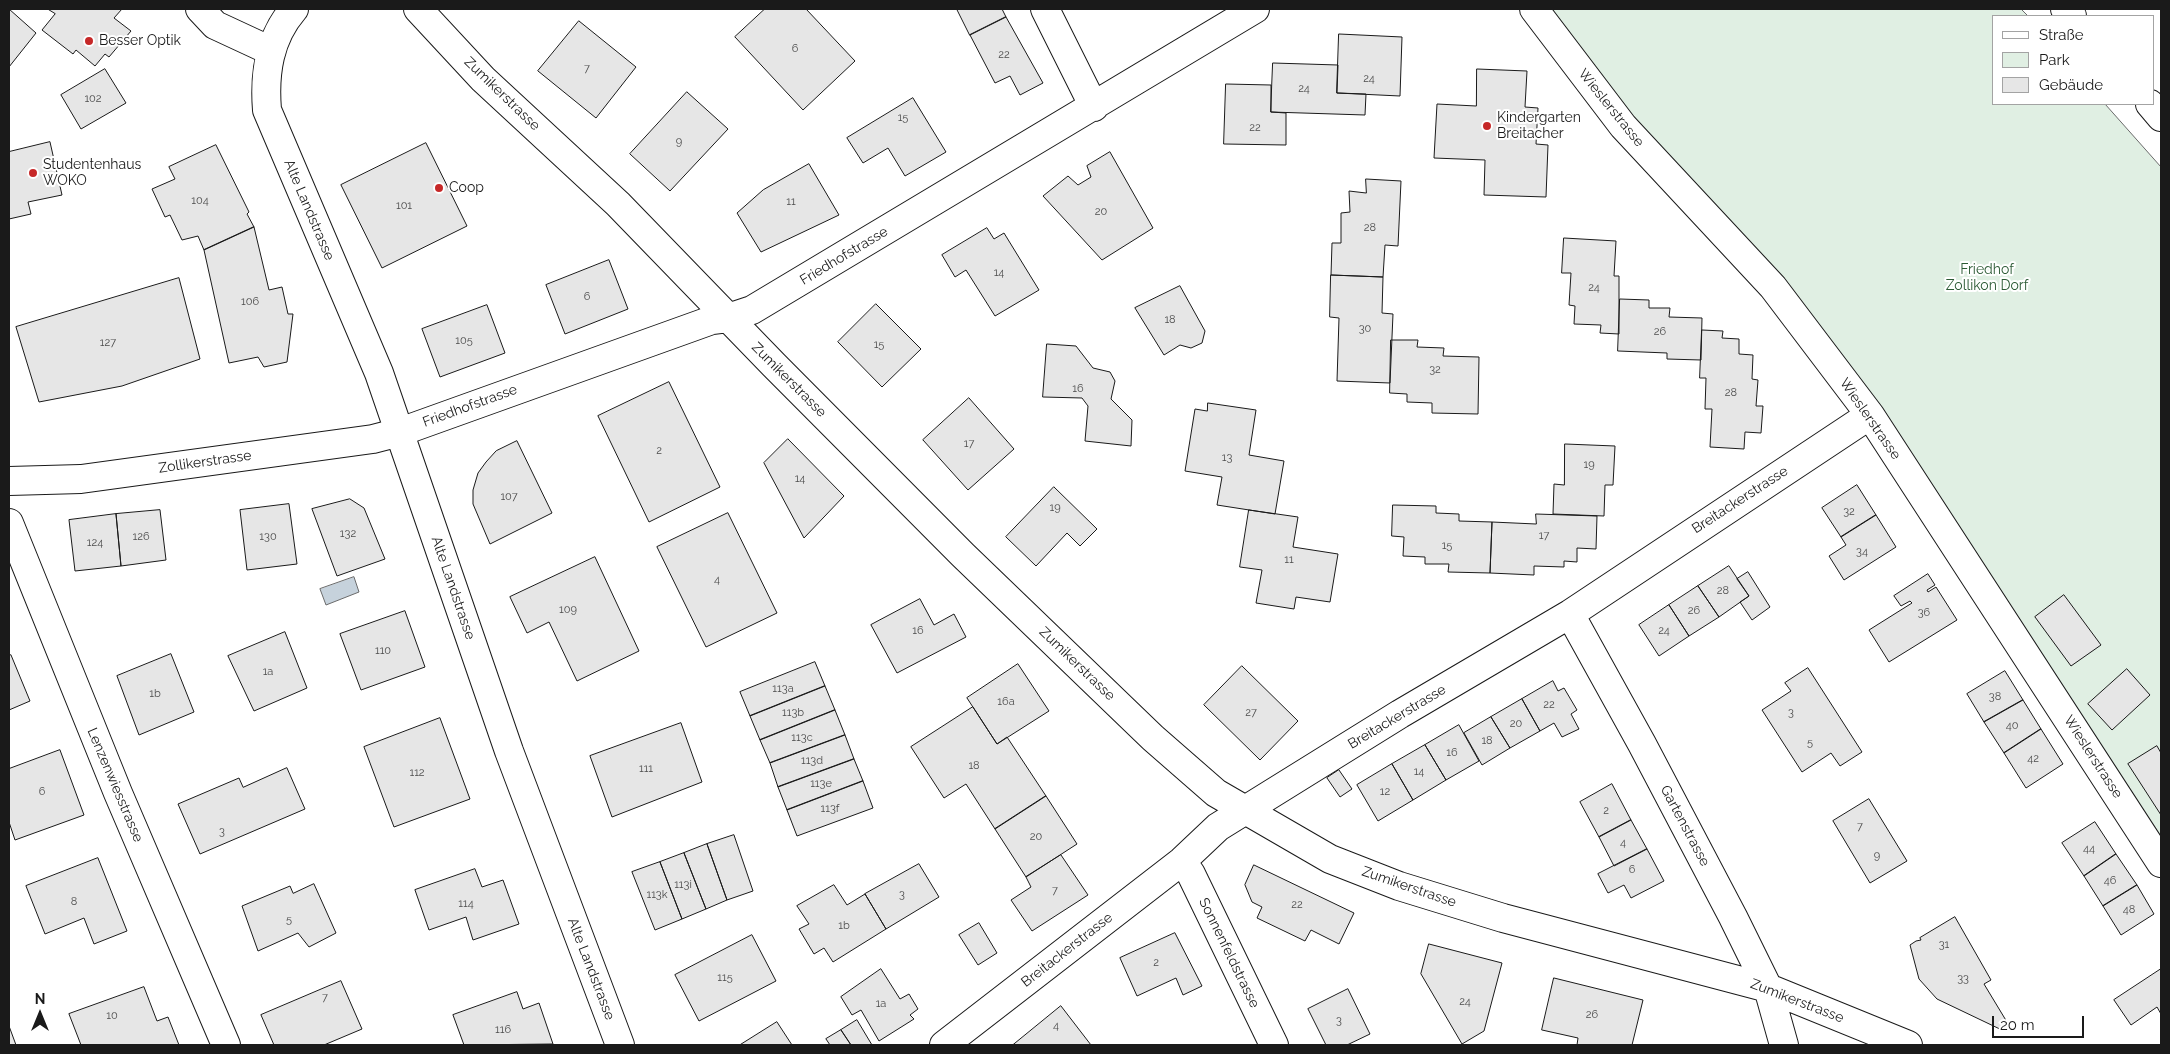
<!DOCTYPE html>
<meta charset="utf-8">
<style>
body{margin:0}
#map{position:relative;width:2170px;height:1054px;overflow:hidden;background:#fff;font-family:Raleway,sans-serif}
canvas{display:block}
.frame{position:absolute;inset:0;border:10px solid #1a1a1a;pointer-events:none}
.legend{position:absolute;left:1992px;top:15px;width:162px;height:90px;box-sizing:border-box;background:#fff;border:1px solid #a3a3a3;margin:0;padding:6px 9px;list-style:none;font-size:15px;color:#1a1a1a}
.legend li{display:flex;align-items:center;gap:10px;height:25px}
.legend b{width:25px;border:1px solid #a3a3a3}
.north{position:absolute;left:15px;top:989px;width:50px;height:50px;-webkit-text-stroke:4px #fff;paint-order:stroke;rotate:0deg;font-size:14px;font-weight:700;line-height:20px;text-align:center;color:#1a1a1a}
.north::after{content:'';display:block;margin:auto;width:18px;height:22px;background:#1a1a1a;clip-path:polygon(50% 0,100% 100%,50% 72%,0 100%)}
.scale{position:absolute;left:1992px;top:1016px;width:92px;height:22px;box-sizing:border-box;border:2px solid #1a1a1a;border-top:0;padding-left:6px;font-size:15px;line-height:18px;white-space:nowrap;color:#1a1a1a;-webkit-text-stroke:4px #fff;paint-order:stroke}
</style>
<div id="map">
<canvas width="2170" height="1054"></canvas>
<div class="frame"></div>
<ul class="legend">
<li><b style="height:6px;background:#fff"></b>Straße</li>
<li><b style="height:14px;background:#e0efe3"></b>Park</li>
<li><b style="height:14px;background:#e6e6e6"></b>Gebäude</li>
</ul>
<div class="north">N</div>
<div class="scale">20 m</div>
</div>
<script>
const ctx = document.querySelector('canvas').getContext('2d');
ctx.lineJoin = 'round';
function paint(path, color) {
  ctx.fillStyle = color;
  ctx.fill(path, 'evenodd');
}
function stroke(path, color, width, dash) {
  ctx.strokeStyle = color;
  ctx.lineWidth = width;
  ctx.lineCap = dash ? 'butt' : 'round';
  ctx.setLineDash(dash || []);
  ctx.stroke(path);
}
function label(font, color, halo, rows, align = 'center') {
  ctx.font = font + ' Raleway,sans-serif';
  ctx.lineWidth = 4;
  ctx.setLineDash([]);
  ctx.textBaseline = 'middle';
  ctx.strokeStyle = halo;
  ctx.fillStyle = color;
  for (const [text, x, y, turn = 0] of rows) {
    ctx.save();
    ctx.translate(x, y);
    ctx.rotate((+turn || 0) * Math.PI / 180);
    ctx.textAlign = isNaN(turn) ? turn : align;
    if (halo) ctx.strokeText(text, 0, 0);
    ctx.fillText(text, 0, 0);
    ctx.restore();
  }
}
const green = new Path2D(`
 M 1534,9 L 2021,9 L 2028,16 L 1994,16 L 1994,104 L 2105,104 L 2161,167 L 2161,863 L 1870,415 Z`);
paint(green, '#e0efe3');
stroke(green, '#6a6a6a', 1);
const water = new Path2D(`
 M 354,577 L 359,592 L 326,605 L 320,589 Z`);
paint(water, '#c6d2dc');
stroke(water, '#6a6a6a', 1);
const building = new Path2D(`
 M 9,9 L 36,33 L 9,67 Z
 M 48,9 L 122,9 L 114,18 L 131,31 L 109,57 L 105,54 L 95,66 L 76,50 L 73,54 L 42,30 L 55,14 Z
 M 765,9 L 806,9 L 855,61 L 803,110 L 735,37 Z
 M 957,9 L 1002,9 L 1006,17 L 970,35 Z
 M 1006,17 L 1043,83 L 1020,95 L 1010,76 L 995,83 L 970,35 Z
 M 579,21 L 636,67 L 596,118 L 538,71 Z
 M 1339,34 L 1402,37 L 1400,96 L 1337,93 Z
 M 1273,63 L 1338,65 L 1337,93 L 1366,94 L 1365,115 L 1271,112 Z
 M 105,69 L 126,103 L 81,129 L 61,95 Z
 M 1477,69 L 1527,71 L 1525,107 L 1538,108 L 1536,144 L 1548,145 L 1546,197 L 1484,195 L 1485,160 L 1434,158 L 1437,104 L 1476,106 Z
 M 1226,84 L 1271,85 L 1271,112 L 1286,113 L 1286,145 L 1224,144 Z
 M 687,92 L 728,129 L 670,191 L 630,154 Z
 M 913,98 L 946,152 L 905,176 L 888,148 L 863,163 L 847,138 Z
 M 50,142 L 62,195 L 28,202 L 31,214 L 9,219 L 9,152 Z
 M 426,143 L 467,226 L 382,268 L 341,185 Z
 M 216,145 L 249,212 L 247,214 L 254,227 L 204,250 L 198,236 L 182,240 L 170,215 L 165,217 L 152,189 L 175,179 L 169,167 Z
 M 1110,152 L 1153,228 L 1102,260 L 1043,196 L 1068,176 L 1078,185 L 1091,177 L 1087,166 Z
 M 809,164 L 839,215 L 761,252 L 737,213 L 763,190 Z
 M 1366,179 L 1401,181 L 1398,246 L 1385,245 L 1383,277 L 1331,275 L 1332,243 L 1341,243 L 1341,213 L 1350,212 L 1349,191 L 1366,193 Z
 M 254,227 L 269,290 L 282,287 L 288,314 L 293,314 L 287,362 L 264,367 L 258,357 L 229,363 L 204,250 Z
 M 987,228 L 994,239 L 1004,233 L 1039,290 L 995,316 L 966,270 L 955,277 L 942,255 Z
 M 1564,238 L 1616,241 L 1614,276 L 1619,276 L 1619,334 L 1600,333 L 1601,325 L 1574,324 L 1575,306 L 1569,305 L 1571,273 L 1562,273 Z
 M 609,260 L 628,309 L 565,334 L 546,285 Z
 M 1331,275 L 1383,277 L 1382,313 L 1393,314 L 1390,383 L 1337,381 L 1339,318 L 1330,317 Z
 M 179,278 L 200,359 L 122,386 L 39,402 L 16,327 Z
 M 1180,286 L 1205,331 L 1202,343 L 1191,348 L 1180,345 L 1164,355 L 1135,308 Z
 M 1620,299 L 1649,300 L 1649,308 L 1670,308 L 1669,317 L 1702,318 L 1701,360 L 1667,359 L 1667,353 L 1618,351 Z
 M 876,304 L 921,349 L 882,387 L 838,342 Z
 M 487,305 L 505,353 L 440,377 L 422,329 Z
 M 1702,330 L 1723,331 L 1722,338 L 1739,339 L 1739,354 L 1753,355 L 1752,379 L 1758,380 L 1756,406 L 1763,406 L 1761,433 L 1745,432 L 1744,449 L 1710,447 L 1712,409 L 1705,409 L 1706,378 L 1700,378 Z
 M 1391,340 L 1418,340 L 1417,347 L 1444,348 L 1443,356 L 1479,357 L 1478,414 L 1432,413 L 1432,403 L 1407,402 L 1407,394 L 1390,393 Z
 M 1047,344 L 1076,346 L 1093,368 L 1110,372 L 1115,381 L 1111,399 L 1132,420 L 1131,446 L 1085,441 L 1088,406 L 1082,398 L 1043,397 Z
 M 669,382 L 720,487 L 649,522 L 598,416 Z
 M 969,398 L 1014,449 L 968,490 L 923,440 Z
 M 1208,403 L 1256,410 L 1249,455 L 1284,461 L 1275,514 L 1217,505 L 1222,477 L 1185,471 L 1195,409 L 1207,411 Z
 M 788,439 L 844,496 L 804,538 L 764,463 Z
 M 517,441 L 552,513 L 490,544 L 473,504 L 473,490 L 478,473 L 486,462 L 496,451 Z
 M 1565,444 L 1615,446 L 1613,485 L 1605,485 L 1604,516 L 1553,514 L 1554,484 L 1564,485 Z
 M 1857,485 L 1876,515 L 1841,537 L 1822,508 Z
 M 1054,487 L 1097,529 L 1080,546 L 1067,533 L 1036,566 L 1006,537 Z
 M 350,499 L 364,508 L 385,559 L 337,576 L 312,509 Z
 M 289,504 L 297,564 L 247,570 L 240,510 Z
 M 1393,505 L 1436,506 L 1436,513 L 1459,514 L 1459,521 L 1492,522 L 1490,573 L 1448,572 L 1449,564 L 1425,564 L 1425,557 L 1403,556 L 1404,537 L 1392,536 Z
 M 160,510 L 166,560 L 121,566 L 116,514 Z
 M 1249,510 L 1298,517 L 1293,547 L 1338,554 L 1330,602 L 1296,597 L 1294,609 L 1256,603 L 1262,570 L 1240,567 Z
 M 728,513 L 777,613 L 706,647 L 657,547 Z
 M 116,514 L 121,566 L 75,571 L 69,520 Z
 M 1536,514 L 1597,516 L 1596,549 L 1577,548 L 1577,562 L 1564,561 L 1564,567 L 1534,566 L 1534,575 L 1490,573 L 1492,522 L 1536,524 Z
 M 1876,515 L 1896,547 L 1844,580 L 1829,556 L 1846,545 L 1841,537 Z
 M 595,557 L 639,651 L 577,681 L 549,622 L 527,633 L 510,597 Z
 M 1729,566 L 1749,596 L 1719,617 L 1698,586 Z
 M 1748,572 L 1770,607 L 1752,620 L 1740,602 L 1749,596 L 1737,579 Z
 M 1928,574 L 1935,585 L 1927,590 L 1928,592 L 1936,587 L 1957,620 L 1889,662 L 1869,630 L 1912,603 L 1910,601 L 1901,606 L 1894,596 Z
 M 1698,586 L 1719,617 L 1689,636 L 1669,605 Z
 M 2064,595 L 2101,645 L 2071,666 L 2035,617 Z
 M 920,599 L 934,625 L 954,614 L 966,637 L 897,673 L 871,625 Z
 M 1669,605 L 1689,636 L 1659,656 L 1639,625 Z
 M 405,611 L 425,667 L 361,690 L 340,634 Z
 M 285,632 L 307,688 L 254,711 L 228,656 Z
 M 171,654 L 194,712 L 139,735 L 117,676 Z
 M 11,655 L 30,701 L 9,710 L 9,656 Z
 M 815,662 L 825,686 L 750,716 L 740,692 Z
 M 1018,664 L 1049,711 L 997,744 L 967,698 Z
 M 1242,666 L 1298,721 L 1260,760 L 1204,705 Z
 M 1808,668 L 1862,752 L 1840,766 L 1831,753 L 1802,772 L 1762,710 L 1791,691 L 1785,683 Z
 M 2127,669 L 2150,695 L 2112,730 L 2088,704 Z
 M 2005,671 L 2023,700 L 1984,722 L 1967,694 Z
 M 1553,681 L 1558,691 L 1564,688 L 1577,710 L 1571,714 L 1579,729 L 1562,737 L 1554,723 L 1540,731 L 1522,699 Z
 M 825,686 L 835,710 L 760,740 L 750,716 Z
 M 1522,699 L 1540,731 L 1510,748 L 1491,717 Z
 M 2023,700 L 2041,729 L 2004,753 L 1984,722 Z
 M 973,707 L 997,744 L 1007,737 L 1046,796 L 995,829 L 966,784 L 944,798 L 911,747 Z
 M 835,710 L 845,735 L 770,763 L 760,740 Z
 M 1491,717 L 1510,748 L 1482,765 L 1464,733 Z
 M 440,718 L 470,799 L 394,827 L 364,747 Z
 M 681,723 L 702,782 L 612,817 L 590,756 Z
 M 1459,725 L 1479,761 L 1446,780 L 1425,745 Z
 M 2041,729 L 2063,764 L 2026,788 L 2004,753 Z
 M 845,735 L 854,759 L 778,787 L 770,763 Z
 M 1425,745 L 1446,780 L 1413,800 L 1392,764 Z
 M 2157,746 L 2161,753 L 2161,815 L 2128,764 Z
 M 60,750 L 84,815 L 15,840 L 9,822 L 9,769 Z
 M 854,759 L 863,781 L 787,810 L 778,787 Z
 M 1392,764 L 1413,800 L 1378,821 L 1357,785 Z
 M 287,768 L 305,809 L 200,854 L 178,804 L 239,778 L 243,787 Z
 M 1339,770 L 1352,789 L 1340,797 L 1327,778 Z
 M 863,781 L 873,808 L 797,836 L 787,810 Z
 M 1612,784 L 1631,820 L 1599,837 L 1580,802 Z
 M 1046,796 L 1077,844 L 1026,877 L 995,829 Z
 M 1869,799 L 1907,861 L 1870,883 L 1833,821 Z
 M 1631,820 L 1647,849 L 1614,866 L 1599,837 Z
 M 2095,822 L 2116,854 L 2084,876 L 2062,843 Z
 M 734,835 L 753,891 L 727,900 L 707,844 Z
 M 707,844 L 727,900 L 706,909 L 684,853 Z
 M 1647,849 L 1664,881 L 1631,898 L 1624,885 L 1608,893 L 1598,874 Z
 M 684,853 L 706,909 L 682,919 L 660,862 Z
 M 2116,854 L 2137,885 L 2103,906 L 2084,876 Z
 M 1061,855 L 1088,895 L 1032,931 L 1011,900 L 1031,887 L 1026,877 Z
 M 98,858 L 127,931 L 94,944 L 84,918 L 45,934 L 26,886 Z
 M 660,862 L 682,919 L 655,930 L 632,872 Z
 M 919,864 L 939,897 L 886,929 L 865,894 Z
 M 1254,865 L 1354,913 L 1339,944 L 1311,930 L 1305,941 L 1257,918 L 1262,907 L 1252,902 L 1245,885 Z
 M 475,869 L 482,887 L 503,880 L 519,924 L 473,940 L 466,917 L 429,930 L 415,890 Z
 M 314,884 L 336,933 L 309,947 L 298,933 L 258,951 L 242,906 L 290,886 L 293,893 Z
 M 834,885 L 847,905 L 865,894 L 886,929 L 833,962 L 824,948 L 814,954 L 799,929 L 809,924 L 797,906 Z
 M 2137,885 L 2154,914 L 2121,935 L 2103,906 Z
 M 1955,917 L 1991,980 L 1984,984 L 2010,1027 L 2004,1031 L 1937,999 L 1919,979 L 1910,945 L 1916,941 L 1921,940 L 1920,938 Z
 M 979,923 L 997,953 L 978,965 L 959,935 Z
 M 1175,933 L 1202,986 L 1183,995 L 1176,978 L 1137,996 L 1120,958 Z
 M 752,935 L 776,981 L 699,1021 L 675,975 Z
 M 1429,944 L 1502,963 L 1484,1031 L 1462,1044 L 1421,974 Z
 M 881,969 L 900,999 L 909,994 L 918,1009 L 910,1015 L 914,1019 L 879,1041 L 861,1010 L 852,1015 L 841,997 Z
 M 2161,969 L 2161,1014 L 2157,1007 L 2131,1025 L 2114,1000 Z
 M 1554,978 L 1643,1000 L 1632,1045 L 1577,1045 L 1578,1038 L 1542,1030 Z
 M 341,981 L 362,1029 L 324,1045 L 274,1045 L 261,1015 Z
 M 144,987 L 157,1021 L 168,1017 L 179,1045 L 81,1045 L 69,1014 Z
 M 1348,989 L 1370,1034 L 1347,1045 L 1326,1045 L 1308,1009 Z
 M 517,992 L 523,1009 L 539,1003 L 553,1044 L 464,1045 L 453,1015 Z
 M 1061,1006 L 1091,1045 L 1013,1045 Z
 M 857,1020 L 872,1045 L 851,1045 L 841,1030 Z
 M 777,1022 L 792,1045 L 740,1045 Z
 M 9,1026 L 16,1045 L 9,1045 Z
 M 841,1030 L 851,1045 L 830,1045 L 826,1039 Z`);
paint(building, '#e6e6e6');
stroke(building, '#1a1a1a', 1);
const minor = new Path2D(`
 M 200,9 L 215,25 L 271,51
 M 418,9 L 483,79 L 618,204 L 774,365 L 963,555 L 1153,738 L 1216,793 L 1330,859 L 1399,886 L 1503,918 L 1768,988 L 1908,1045
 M 1045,9 L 1094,107
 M 1534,9 L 1623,126 L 1773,287 L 1870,415 L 2161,863
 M 2065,9 L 2072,16
 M 2150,104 L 2161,117
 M 400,432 L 712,320 L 728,318 L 752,310 L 1255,9
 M 9,523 L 118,793 L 226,1045
 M 1570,614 L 1642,744 L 1733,917 L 1768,988 L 1784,1045
 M 1182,861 L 1191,874 L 1274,1045
 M 944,1045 L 1182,861 L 1218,827 L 1400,714 L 1570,614 L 1870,415`);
const major = new Path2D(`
 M 294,9 C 269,38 264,73 267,110 L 379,373 L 509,751 L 620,1045
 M 9,481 L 81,479 L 373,439 L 400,432`);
stroke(minor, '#1a1a1a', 30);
stroke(major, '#1a1a1a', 30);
stroke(minor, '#fff', 28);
stroke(major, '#fff', 28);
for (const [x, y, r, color] of [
 [89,41,5,"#c62828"],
 [1487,126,5,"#c62828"],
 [33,173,5,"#c62828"],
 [439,188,5,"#c62828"]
]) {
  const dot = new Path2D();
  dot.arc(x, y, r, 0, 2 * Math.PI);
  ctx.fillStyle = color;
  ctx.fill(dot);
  stroke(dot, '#fff', 2);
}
label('11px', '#4d4d4d', null, [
 ["6",795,49],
 ["22",1004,55],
 ["7",587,69],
 ["24",1369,79],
 ["24",1304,89],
 ["102",93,99],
 ["15",903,118],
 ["22",1255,128],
 ["9",679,142],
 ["104",200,201],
 ["11",791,202],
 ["101",404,206],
 ["20",1101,212],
 ["28",1370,228],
 ["14",999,273],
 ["24",1594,288],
 ["6",587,297],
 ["106",250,302],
 ["18",1170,320],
 ["30",1365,329],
 ["26",1660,332],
 ["105",464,341],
 ["127",108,343],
 ["15",879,345],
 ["32",1435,370],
 ["16",1078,389],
 ["28",1731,393],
 ["17",969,444],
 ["2",659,451],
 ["13",1227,458],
 ["19",1589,465],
 ["14",800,479],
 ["107",509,497],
 ["19",1055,508],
 ["32",1849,512],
 ["132",348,534],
 ["17",1544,536],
 ["126",141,537],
 ["130",268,537],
 ["124",95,543],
 ["15",1447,546],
 ["34",1862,552],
 ["11",1289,560],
 ["4",717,580],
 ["28",1723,591],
 ["109",568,610],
 ["26",1694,611],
 ["36",1924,613],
 ["16",918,631],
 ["24",1664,631],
 ["110",383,651],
 ["1a",268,672],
 ["113a",783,689],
 ["1b",155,694],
 ["38",1995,697],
 ["16a",1006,702],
 ["22",1549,705],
 ["113b",793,713],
 ["27",1251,713],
 ["3",1791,713],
 ["20",1516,724],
 ["40",2012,726],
 ["113c",802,738],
 ["18",1487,741],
 ["5",1810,743],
 ["16",1452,753],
 ["42",2033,759],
 ["113d",812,761],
 ["18",974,766],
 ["111",646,769],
 ["14",1419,772],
 ["112",417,773],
 ["113e",821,784],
 ["6",42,792],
 ["12",1385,792],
 ["113f",830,809],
 ["2",1606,811],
 ["7",1860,827],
 ["3",222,832],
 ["20",1036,837],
 ["4",1623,843],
 ["44",2089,849],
 ["9",1877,856],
 ["6",1632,870],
 ["46",2110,881],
 ["113i",683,885],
 ["7",1055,891],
 ["113k",657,895],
 ["3",902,895],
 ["8",74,902],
 ["114",466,904],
 ["22",1297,905],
 ["48",2129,910],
 ["5",289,920],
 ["1b",844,926],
 ["31",1944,945],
 ["2",1156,963],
 ["115",725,978],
 ["33",1963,979],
 ["7",325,998],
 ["24",1465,1002],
 ["1a",881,1004],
 ["26",1592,1015],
 ["10",112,1016],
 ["3",1339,1021],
 ["4",1056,1026],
 ["116",503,1030]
]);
label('14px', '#1a1a1a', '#fff', [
 ["Besser Optik",99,41],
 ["Kindergarten",1497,118],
 ["Breitacher",1497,134],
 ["Studentenhaus",43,165],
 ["WOKO",43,181],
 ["Coop",449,188]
], 'left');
label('14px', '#1a1a1a', '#fff', [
 ["Zumikerstrasse",502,94,44],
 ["Wieslerstrasse",1611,108,51],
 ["Alte Landstrasse",309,210,67],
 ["Friedhofstrasse",844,256,-31],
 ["Zumikerstrasse",789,380,45],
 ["Friedhofstrasse",470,406,-20],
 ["Wieslerstrasse",1870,419,55],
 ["Zollikerstrasse",205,462,-8],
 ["Breitackerstrasse",1740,500,-33],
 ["Alte Landstrasse",453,588,71],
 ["Zumikerstrasse",1077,664,44],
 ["Breitackerstrasse",1397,717,-31],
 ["Wieslerstrasse",2093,757,57],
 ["Lenzenwiesstrasse",115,785,67],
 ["Gartenstrasse",1685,826,62],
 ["Zumikerstrasse",1409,887,19],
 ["Breitackerstrasse",1067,950,-38],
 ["Sonnenfeldstrasse",1229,953,64],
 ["Alte Landstrasse",591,969,69],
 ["Zumikerstrasse",1797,1001,21]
]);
label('14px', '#2b5a34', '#fff', [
 ["Friedhof",1987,270],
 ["Zollikon Dorf",1987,286]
]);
</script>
